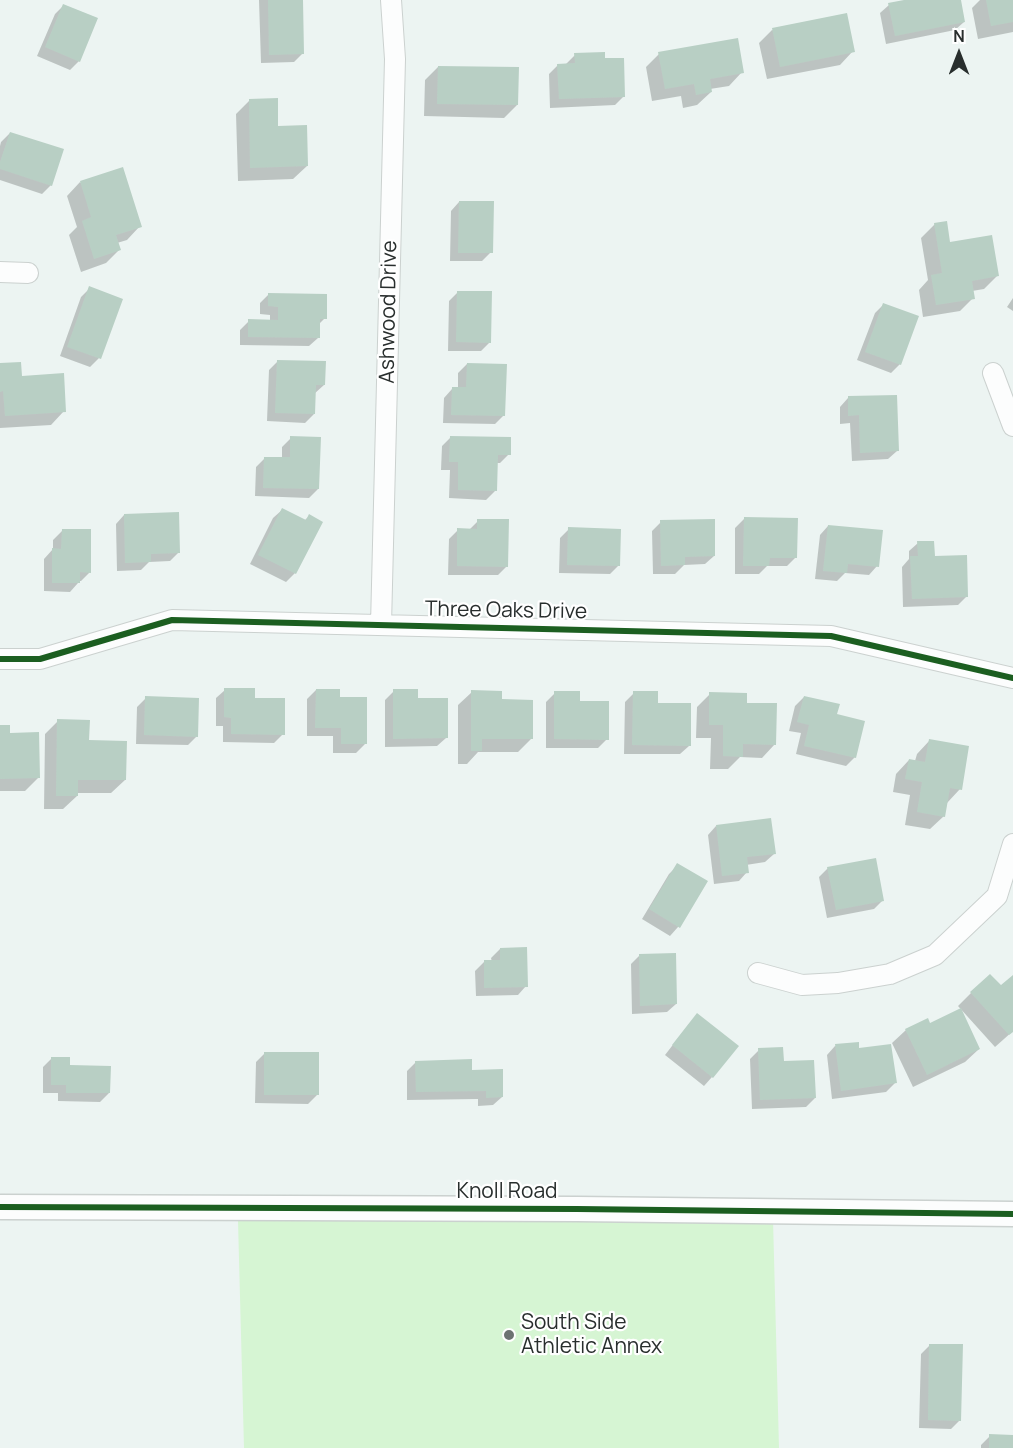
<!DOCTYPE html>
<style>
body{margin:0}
#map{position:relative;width:1013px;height:1448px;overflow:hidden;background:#ecf4f2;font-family:Manrope,sans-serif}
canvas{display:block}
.north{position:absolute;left:929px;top:24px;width:60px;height:60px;-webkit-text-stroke:4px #fff;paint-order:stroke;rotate:0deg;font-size:16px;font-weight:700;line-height:24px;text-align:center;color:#282e2d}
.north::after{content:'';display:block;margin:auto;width:21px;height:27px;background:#282e2d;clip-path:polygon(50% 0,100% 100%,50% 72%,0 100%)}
</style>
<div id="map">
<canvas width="1013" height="1448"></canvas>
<div class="north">N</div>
</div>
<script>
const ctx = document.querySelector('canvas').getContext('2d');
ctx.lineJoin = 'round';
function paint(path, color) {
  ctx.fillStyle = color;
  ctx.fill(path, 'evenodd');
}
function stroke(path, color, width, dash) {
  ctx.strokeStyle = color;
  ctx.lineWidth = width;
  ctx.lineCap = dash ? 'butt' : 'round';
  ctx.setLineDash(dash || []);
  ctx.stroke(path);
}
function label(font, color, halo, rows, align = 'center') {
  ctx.font = font + ' Manrope,sans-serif';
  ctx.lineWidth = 4.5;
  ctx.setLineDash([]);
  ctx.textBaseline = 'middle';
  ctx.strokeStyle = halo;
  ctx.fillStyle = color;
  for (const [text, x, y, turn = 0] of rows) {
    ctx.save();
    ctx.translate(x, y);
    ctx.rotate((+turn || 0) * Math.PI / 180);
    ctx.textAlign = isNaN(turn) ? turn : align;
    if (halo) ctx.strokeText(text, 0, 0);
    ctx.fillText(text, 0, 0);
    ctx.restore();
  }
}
paint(new Path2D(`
 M 773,1219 L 779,1448 L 244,1448 L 238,1221 Z`), '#d6f5d3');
paint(new Path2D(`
 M 259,0 L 302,0 L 303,53 L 294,62 L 261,63 Z
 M 912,0 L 959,0 L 964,22 L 955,30 L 886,44 L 880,13 L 889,5 Z
 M 980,0 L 1013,0 L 1013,32 L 978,39 L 972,8 Z
 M 64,5 L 79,61 L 70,70 L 37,56 L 55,14 Z
 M 772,30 L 853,51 L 840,65 L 767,79 L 759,43 Z
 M 659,54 L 742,72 L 729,86 L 710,89 L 711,92 L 697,105 L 683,108 L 681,96 L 652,101 L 646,67 Z
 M 575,55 L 604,60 L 624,96 L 615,105 L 550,108 L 549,74 L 558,65 L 566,64 Z
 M 438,67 L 517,105 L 504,118 L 424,116 L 425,80 Z
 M 249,101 L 277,127 L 307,166 L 293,179 L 238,181 L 236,114 Z
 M 10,133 L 51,185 L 42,194 L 0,180 L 0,146 L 1,142 Z
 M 80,182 L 140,226 L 127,240 L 117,243 L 119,250 L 106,263 L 81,272 L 69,235 L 77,227 L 67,196 Z
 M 459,202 L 491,252 L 482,261 L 450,261 L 451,211 Z
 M 935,224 L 949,243 L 997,276 L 984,289 L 972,291 L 973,298 L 960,311 L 923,317 L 919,290 L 928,280 L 921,238 Z
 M 90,288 L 121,299 L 99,358 L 90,367 L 60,356 L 81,297 Z
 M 458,292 L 490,342 L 481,351 L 448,351 L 449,301 Z
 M 269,294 L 325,318 L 318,325 L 318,338 L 309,346 L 240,345 L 240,330 L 249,321 L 270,321 L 270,315 L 260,314 L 260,303 Z
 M 1013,298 L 1013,311 L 1007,307 Z
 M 884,304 L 900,364 L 891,373 L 857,360 L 875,313 Z
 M 278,361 L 324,385 L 314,394 L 314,414 L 305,423 L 267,421 L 269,370 Z
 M 467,364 L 504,415 L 495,424 L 443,423 L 444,398 L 452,389 L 458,389 L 458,373 Z
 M 0,365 L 21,378 L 64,411 L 51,425 L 0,428 Z
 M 848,398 L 897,451 L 888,459 L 852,461 L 850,423 L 840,424 L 840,407 Z
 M 451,437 L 509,454 L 500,463 L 496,463 L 495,491 L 486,500 L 449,498 L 450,470 L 441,470 L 442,446 Z
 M 291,438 L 318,489 L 309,498 L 255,496 L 256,467 L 265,458 L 282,458 L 282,447 Z
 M 282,510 L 304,521 L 309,516 L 295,573 L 286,582 L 250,564 L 273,518 Z
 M 124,515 L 179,552 L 170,561 L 149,562 L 141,570 L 117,571 L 116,524 Z
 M 744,519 L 796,557 L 787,566 L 767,566 L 759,574 L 735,574 L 735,528 Z
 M 478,521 L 507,566 L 498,575 L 448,575 L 449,539 L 458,530 L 469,530 Z
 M 661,522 L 714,556 L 705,564 L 684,565 L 675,574 L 653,574 L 652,531 Z
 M 828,526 L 877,566 L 869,575 L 845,573 L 837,581 L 815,579 L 820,535 Z
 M 569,529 L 619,565 L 610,574 L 559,573 L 560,538 Z
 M 62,531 L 90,572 L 81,581 L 78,581 L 78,583 L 70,592 L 44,591 L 44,559 L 53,549 L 53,540 Z
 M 918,543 L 933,557 L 967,596 L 958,605 L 903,607 L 902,567 L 909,559 L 909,551 Z
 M 225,690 L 253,699 L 283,734 L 274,743 L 223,742 L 223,726 L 216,726 L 216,698 Z
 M 316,690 L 339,698 L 365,744 L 356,753 L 333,753 L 333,736 L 307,736 L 307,699 Z
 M 394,691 L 417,700 L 446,738 L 437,746 L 385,747 L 385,700 Z
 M 472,692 L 500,701 L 531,739 L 518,752 L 478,752 L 467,764 L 458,764 L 458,705 Z
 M 555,693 L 578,702 L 607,739 L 598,748 L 546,748 L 546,702 Z
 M 634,693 L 657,704 L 689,746 L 680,754 L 624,754 L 625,702 Z
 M 710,694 L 745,704 L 775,744 L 762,758 L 740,757 L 728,769 L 710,769 L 711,738 L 696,738 L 697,707 Z
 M 804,697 L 835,715 L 855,757 L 846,766 L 796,754 L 801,733 L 789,731 L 795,706 Z
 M 146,698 L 197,736 L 188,745 L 136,744 L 137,707 Z
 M 58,721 L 125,780 L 111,793 L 77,793 L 77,796 L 63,809 L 44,809 L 45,734 Z
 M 0,726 L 8,734 L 39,777 L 25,791 L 0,791 Z
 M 930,740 L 960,789 L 947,803 L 944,816 L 930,829 L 905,825 L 910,795 L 893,792 L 896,774 L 909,760 L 915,761 L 917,754 Z
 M 716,826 L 774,854 L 765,862 L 746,865 L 747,872 L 739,881 L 714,884 L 708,835 Z
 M 678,865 L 678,927 L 670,936 L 642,919 L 669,874 Z
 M 828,868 L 883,900 L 874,909 L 827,918 L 819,877 Z
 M 500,949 L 526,986 L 518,995 L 476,996 L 475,971 L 484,962 L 492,962 L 491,958 Z
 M 639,956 L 676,1004 L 667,1012 L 632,1014 L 631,964 Z
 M 1013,977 L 1013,1031 L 995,1047 L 958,1006 L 971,993 L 1001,988 Z
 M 689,1024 L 712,1077 L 704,1086 L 665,1055 Z
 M 929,1025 L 979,1049 L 965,1062 L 913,1087 L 892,1043 L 906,1030 Z
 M 835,1046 L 858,1050 L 895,1083 L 886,1092 L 832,1099 L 827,1055 Z
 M 759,1050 L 783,1062 L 815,1098 L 806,1107 L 752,1109 L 750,1059 Z
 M 265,1053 L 317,1095 L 308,1104 L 255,1103 L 256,1062 Z
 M 52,1058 L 68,1067 L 109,1093 L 100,1102 L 58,1101 L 58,1093 L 43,1093 L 43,1067 Z
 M 416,1062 L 471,1071 L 502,1097 L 493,1105 L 478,1106 L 478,1099 L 407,1100 L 407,1071 Z
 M 930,1345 L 960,1420 L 951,1429 L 919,1428 L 921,1354 Z
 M 990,1436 L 1013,1437 L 1013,1448 L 981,1448 L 981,1445 Z`), '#0003');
paint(new Path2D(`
 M 268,0 L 303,0 L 304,54 L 269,55 Z
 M 904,0 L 961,0 L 965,22 L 895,36 L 888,3 Z
 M 986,0 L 1013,0 L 1013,22 L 991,26 Z
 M 63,4 L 98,18 L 80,62 L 45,47 Z
 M 847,13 L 855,52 L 780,67 L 772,28 Z
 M 738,38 L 744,73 L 710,79 L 712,92 L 696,95 L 694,84 L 665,89 L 658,52 Z
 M 605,52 L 605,58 L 624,58 L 625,97 L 559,99 L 557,64 L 575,63 L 574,53 Z
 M 438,66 L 519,67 L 518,105 L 437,104 Z
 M 278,98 L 278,126 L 307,125 L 308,166 L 250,168 L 249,99 Z
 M 10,132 L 64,149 L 52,186 L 0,169 L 0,162 Z
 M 123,167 L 142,227 L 116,235 L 121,250 L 94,259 L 82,221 L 91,217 L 80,181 Z
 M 459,201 L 494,201 L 493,253 L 458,253 Z
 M 947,221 L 950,242 L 992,235 L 999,276 L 972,281 L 975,299 L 936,305 L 931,275 L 942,273 L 934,223 Z
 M 89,286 L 123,299 L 101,359 L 67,347 Z
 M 457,291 L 492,291 L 491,343 L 456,342 Z
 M 268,293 L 327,294 L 327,319 L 320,319 L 320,338 L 248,337 L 248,319 L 278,320 L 278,307 L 268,306 Z
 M 883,303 L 919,316 L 901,365 L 865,352 Z
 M 277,360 L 326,361 L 325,385 L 316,385 L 315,414 L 275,413 Z
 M 21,362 L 22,376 L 64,373 L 66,412 L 5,416 L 3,391 L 0,392 L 0,363 Z
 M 467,363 L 507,364 L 505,416 L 451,415 L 452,387 L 466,387 Z
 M 897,395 L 899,451 L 860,453 L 859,415 L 848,416 L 848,396 Z
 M 290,436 L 321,437 L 319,489 L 263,488 L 264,457 L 290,457 Z
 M 450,436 L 511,437 L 511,455 L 498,455 L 497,491 L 458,490 L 458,462 L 449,462 Z
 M 282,508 L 306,520 L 309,514 L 323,522 L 296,574 L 258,555 Z
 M 179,512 L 180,553 L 151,554 L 151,562 L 125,563 L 124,514 Z
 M 744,517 L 798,518 L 797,558 L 770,558 L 769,566 L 743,566 Z
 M 477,519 L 509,519 L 508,567 L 457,566 L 457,528 L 477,529 Z
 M 715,519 L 715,556 L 685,557 L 685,565 L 661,566 L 660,520 Z
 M 828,525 L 883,530 L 879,567 L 848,564 L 847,573 L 823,571 Z
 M 568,527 L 621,529 L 620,566 L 567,565 Z
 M 62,529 L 91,529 L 91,573 L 80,572 L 80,583 L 52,583 L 52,548 L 61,549 Z
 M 917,541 L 934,541 L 935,556 L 967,555 L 968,597 L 912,599 L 910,556 L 918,556 Z
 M 224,688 L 255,688 L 255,698 L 285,698 L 285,735 L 231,734 L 231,718 L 224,717 Z
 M 316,689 L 340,689 L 340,697 L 367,697 L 367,744 L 341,744 L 341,728 L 315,728 Z
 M 393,689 L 418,689 L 418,698 L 448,698 L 448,738 L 393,739 Z
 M 471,690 L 502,691 L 502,699 L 533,700 L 533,739 L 482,739 L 482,751 L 471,751 Z
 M 554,691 L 580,691 L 580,701 L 609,701 L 609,740 L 554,739 Z
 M 633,691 L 658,691 L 658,703 L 691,703 L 691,746 L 632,745 Z
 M 709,692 L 747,693 L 747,703 L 777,703 L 776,745 L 743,744 L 743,757 L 723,756 L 723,725 L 709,725 Z
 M 145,696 L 199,698 L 198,737 L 144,735 Z
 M 804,696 L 840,704 L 837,714 L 865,721 L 856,758 L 804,746 L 809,725 L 797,722 Z
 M 57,719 L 90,720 L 89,740 L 127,741 L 126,780 L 78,780 L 78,796 L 56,796 Z
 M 0,725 L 10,725 L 10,733 L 39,732 L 40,778 L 0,779 Z
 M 929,739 L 969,746 L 962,790 L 950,788 L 945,817 L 917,812 L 922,782 L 905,779 L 909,759 L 925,762 Z
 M 771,818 L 776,854 L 747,857 L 749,873 L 722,876 L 716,825 Z
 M 876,858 L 884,901 L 836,910 L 827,867 Z
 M 677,863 L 708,881 L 680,928 L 649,909 Z
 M 527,947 L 528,987 L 484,988 L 484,960 L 500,960 L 500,948 Z
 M 676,953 L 677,1004 L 640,1006 L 639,954 Z
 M 990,974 L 1001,985 L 1013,975 L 1013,1032 L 1009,1035 L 970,992 Z
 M 961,1008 L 980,1049 L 927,1075 L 905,1029 L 928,1018 L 930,1023 Z
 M 697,1013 L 739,1046 L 713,1078 L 672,1045 Z
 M 859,1042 L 859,1048 L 891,1044 L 897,1083 L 841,1091 L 835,1044 Z
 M 783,1047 L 784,1061 L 814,1060 L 816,1098 L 760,1100 L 758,1048 Z
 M 264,1052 L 319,1052 L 319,1095 L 264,1095 Z
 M 51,1057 L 70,1057 L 70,1065 L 111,1066 L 110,1093 L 66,1093 L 66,1085 L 51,1085 Z
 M 472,1059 L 472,1070 L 503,1069 L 503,1097 L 486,1098 L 486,1091 L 416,1092 L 415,1061 Z
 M 929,1344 L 963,1344 L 961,1421 L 928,1420 Z
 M 989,1434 L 1013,1435 L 1013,1448 L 989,1448 Z`), '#b8cfc4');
const minor = new Path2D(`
 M 0,272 L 28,273
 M 993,373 L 1013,426
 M 381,625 L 395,59 L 391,0
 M 0,659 L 40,659 L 172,620 L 831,636 L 1013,678
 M 758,973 L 802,985 L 838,983 L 890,974 L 935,955 L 997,896 L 1013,844`);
const tertiary = new Path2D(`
 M 0,1207 L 577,1209 L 1013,1214`);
stroke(minor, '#cbd1cf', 22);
stroke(tertiary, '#cbd1cf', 27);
stroke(minor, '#fcfdfd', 20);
stroke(tertiary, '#fcfdfd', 24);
stroke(new Path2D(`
 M 0,659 L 40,659 L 172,620 L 831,636 L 1013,678
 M 0,1207 L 577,1209 L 1013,1214`), '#1b5e20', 6);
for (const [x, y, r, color] of [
 [509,1335,6,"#6d7372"]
]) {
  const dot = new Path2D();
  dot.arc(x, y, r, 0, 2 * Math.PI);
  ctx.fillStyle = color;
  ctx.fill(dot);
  stroke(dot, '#fff', 2);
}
label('21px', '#282e2d', '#fff', [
 ["Ashwood Drive",389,312,-89],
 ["Three Oaks Drive",506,611,1],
 ["Knoll Road",507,1192]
]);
label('21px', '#282e2d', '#fff', [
 ["South Side",521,1323],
 ["Athletic Annex",521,1347]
], 'left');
</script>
